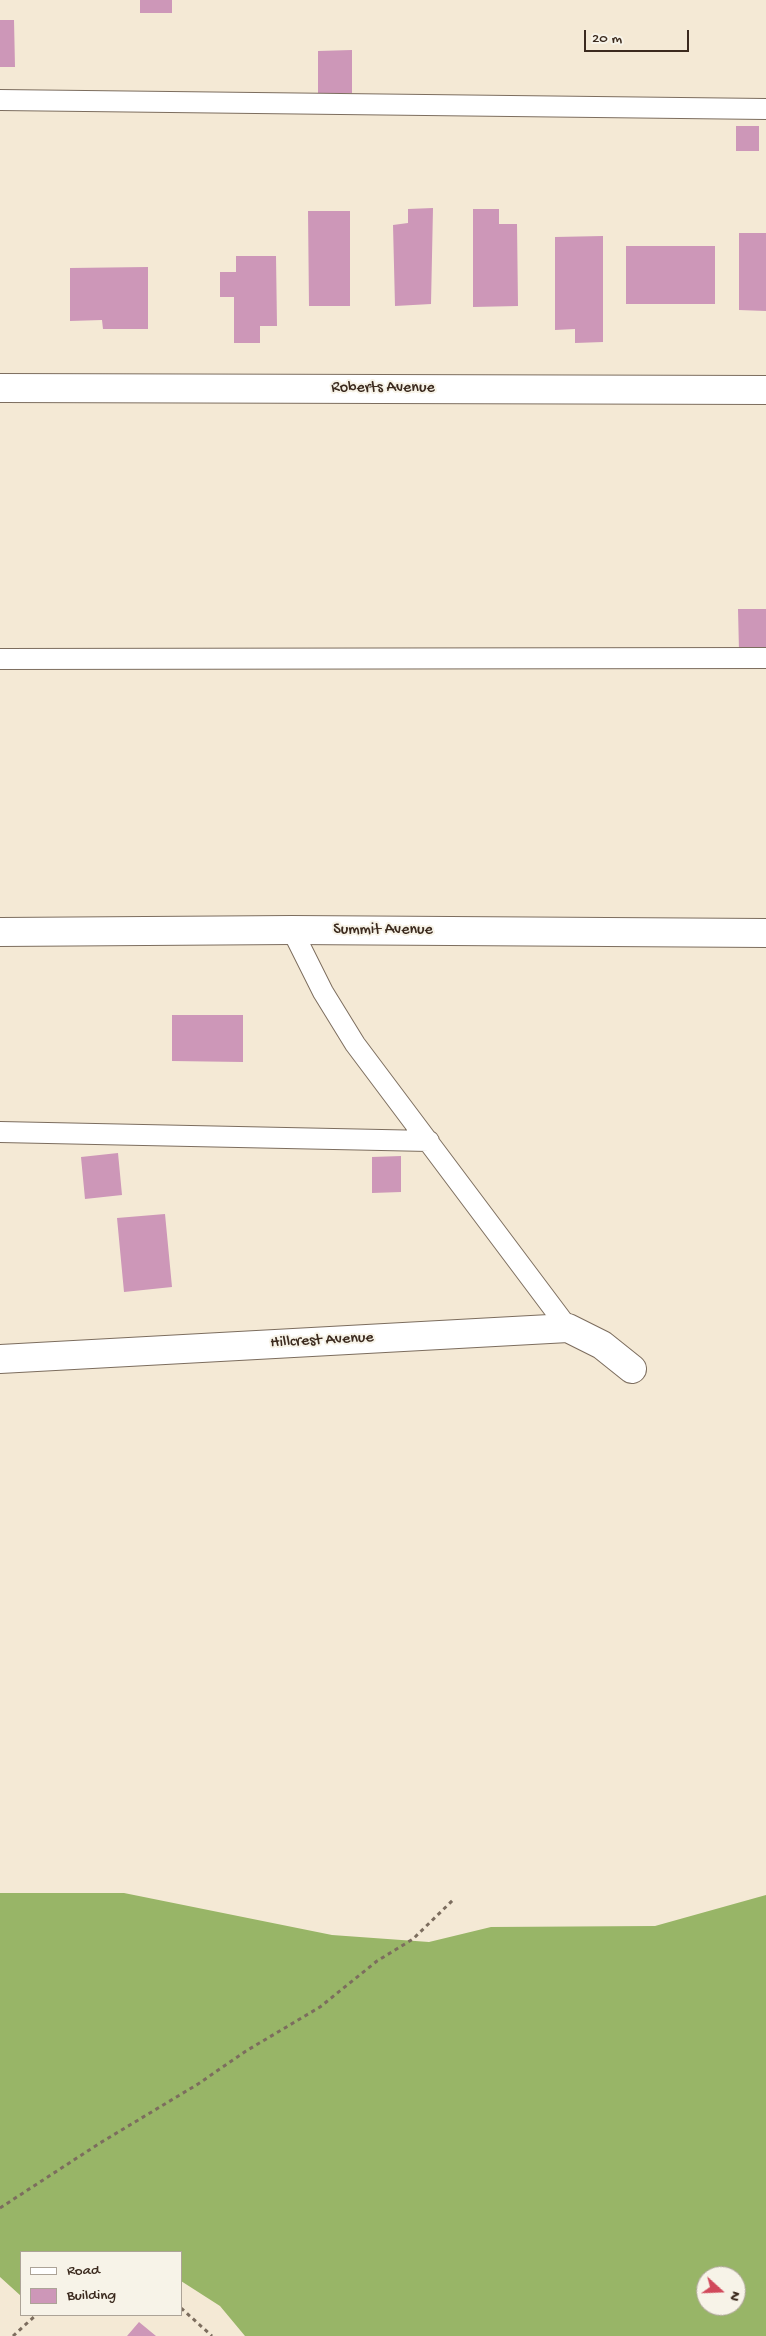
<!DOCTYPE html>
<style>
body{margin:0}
#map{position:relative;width:766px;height:2336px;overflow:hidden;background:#f4e9d5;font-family:"Gochi Hand",sans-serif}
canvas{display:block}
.legend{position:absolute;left:20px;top:2251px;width:162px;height:65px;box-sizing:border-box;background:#f7f3e8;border:1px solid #aca397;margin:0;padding:6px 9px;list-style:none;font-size:15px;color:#3b2a1e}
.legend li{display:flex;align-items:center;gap:10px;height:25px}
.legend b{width:25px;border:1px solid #aca397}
.north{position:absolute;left:696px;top:2266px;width:50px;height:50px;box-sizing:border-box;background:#f7f3e8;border:1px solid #aca397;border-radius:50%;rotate:110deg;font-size:14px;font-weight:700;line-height:20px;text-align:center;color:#3b2a1e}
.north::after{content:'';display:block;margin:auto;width:18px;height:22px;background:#d1495b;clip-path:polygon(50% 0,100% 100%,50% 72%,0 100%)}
.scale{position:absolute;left:584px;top:30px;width:105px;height:22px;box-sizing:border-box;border:2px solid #3b2a1e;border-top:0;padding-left:6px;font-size:15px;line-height:18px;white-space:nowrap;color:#3b2a1e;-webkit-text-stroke:4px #f7f3e8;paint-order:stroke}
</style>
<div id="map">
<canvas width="766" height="2336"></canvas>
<ul class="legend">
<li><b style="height:6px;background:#fff"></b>Road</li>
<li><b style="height:14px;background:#cd97b8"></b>Building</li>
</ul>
<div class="north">N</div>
<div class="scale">20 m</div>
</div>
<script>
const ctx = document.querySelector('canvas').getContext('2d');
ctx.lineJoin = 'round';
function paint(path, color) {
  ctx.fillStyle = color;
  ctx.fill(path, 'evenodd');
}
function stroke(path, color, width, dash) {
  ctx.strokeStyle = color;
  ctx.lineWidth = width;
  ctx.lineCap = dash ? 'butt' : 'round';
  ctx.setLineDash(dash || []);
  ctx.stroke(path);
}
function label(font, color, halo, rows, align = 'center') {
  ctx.font = font + ' "Gochi Hand",sans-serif';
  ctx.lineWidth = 4;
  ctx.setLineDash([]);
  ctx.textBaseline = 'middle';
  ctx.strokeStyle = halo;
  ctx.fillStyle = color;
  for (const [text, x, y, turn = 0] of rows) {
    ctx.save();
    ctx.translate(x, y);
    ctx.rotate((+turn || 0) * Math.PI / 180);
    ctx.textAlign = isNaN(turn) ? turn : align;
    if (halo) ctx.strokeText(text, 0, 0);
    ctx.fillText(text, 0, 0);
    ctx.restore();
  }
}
paint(new Path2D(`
 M 0,1893 L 124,1893 L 332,1935 L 429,1942 L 491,1927 L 655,1926 L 766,1895 L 766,2336 L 245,2336 L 220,2306 L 181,2281 L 181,2252 L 21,2252 L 21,2296 L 0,2277 ZM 706,2276 L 736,2276 L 736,2306 L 706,2306 Z`), '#98b567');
paint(new Path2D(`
 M 140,0 L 172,0 L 172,13 L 140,13 Z
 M 0,20 L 14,20 L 15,67 L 0,67 Z
 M 352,50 L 352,93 L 318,93 L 318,51 Z
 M 736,126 L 759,126 L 759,151 L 736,151 Z
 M 433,208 L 431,304 L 395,306 L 393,225 L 408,223 L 408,209 Z
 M 473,209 L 499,209 L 499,224 L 517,224 L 518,306 L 473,307 Z
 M 308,211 L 350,211 L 350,306 L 309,306 Z
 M 739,233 L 766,233 L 766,311 L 739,310 Z
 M 603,236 L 603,342 L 575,343 L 575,329 L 555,330 L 555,237 Z
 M 626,246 L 715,246 L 715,304 L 626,304 Z
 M 236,256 L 276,256 L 277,326 L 260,326 L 260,343 L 234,343 L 234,297 L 220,297 L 220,272 L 236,272 Z
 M 148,267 L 148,329 L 103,329 L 102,320 L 70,321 L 70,268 Z
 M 738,609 L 766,609 L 766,651 L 739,651 Z
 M 172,1015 L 243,1015 L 243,1062 L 172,1061 Z
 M 118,1153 L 122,1195 L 85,1199 L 81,1157 Z
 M 401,1156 L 401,1192 L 372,1193 L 372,1157 Z
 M 165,1214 L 172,1287 L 124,1292 L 117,1218 Z
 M 139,2322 L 156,2336 L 127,2336 Z`), '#cd97b8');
const lane = new Path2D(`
 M 0,100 L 766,109
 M 0,659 L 766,658
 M 292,930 L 323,992 L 355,1044 L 568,1328
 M 0,1132 L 429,1141`);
const street = new Path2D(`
 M 0,388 L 766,390
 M 0,932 L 292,930 L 766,933
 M 0,1359 L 568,1328 L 602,1345 L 632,1369`);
stroke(lane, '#7c6d5e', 22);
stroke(street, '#7c6d5e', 30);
stroke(new Path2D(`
 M 0,2208 L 100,2143 L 198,2084 L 246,2051 L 320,2007 L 377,1961 L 413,1939 L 454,1899
 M 181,2308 L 212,2336
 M 13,2336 L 36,2315`), '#7c6d5e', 3, [4, 4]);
stroke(lane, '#fff', 20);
stroke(street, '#fff', 28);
label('16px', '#3b2a1e', '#f7f3e8', [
 ["Roberts Avenue",383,389],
 ["Summit Avenue",383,931],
 ["Hillcrest Avenue",322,1341,-3]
]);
</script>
